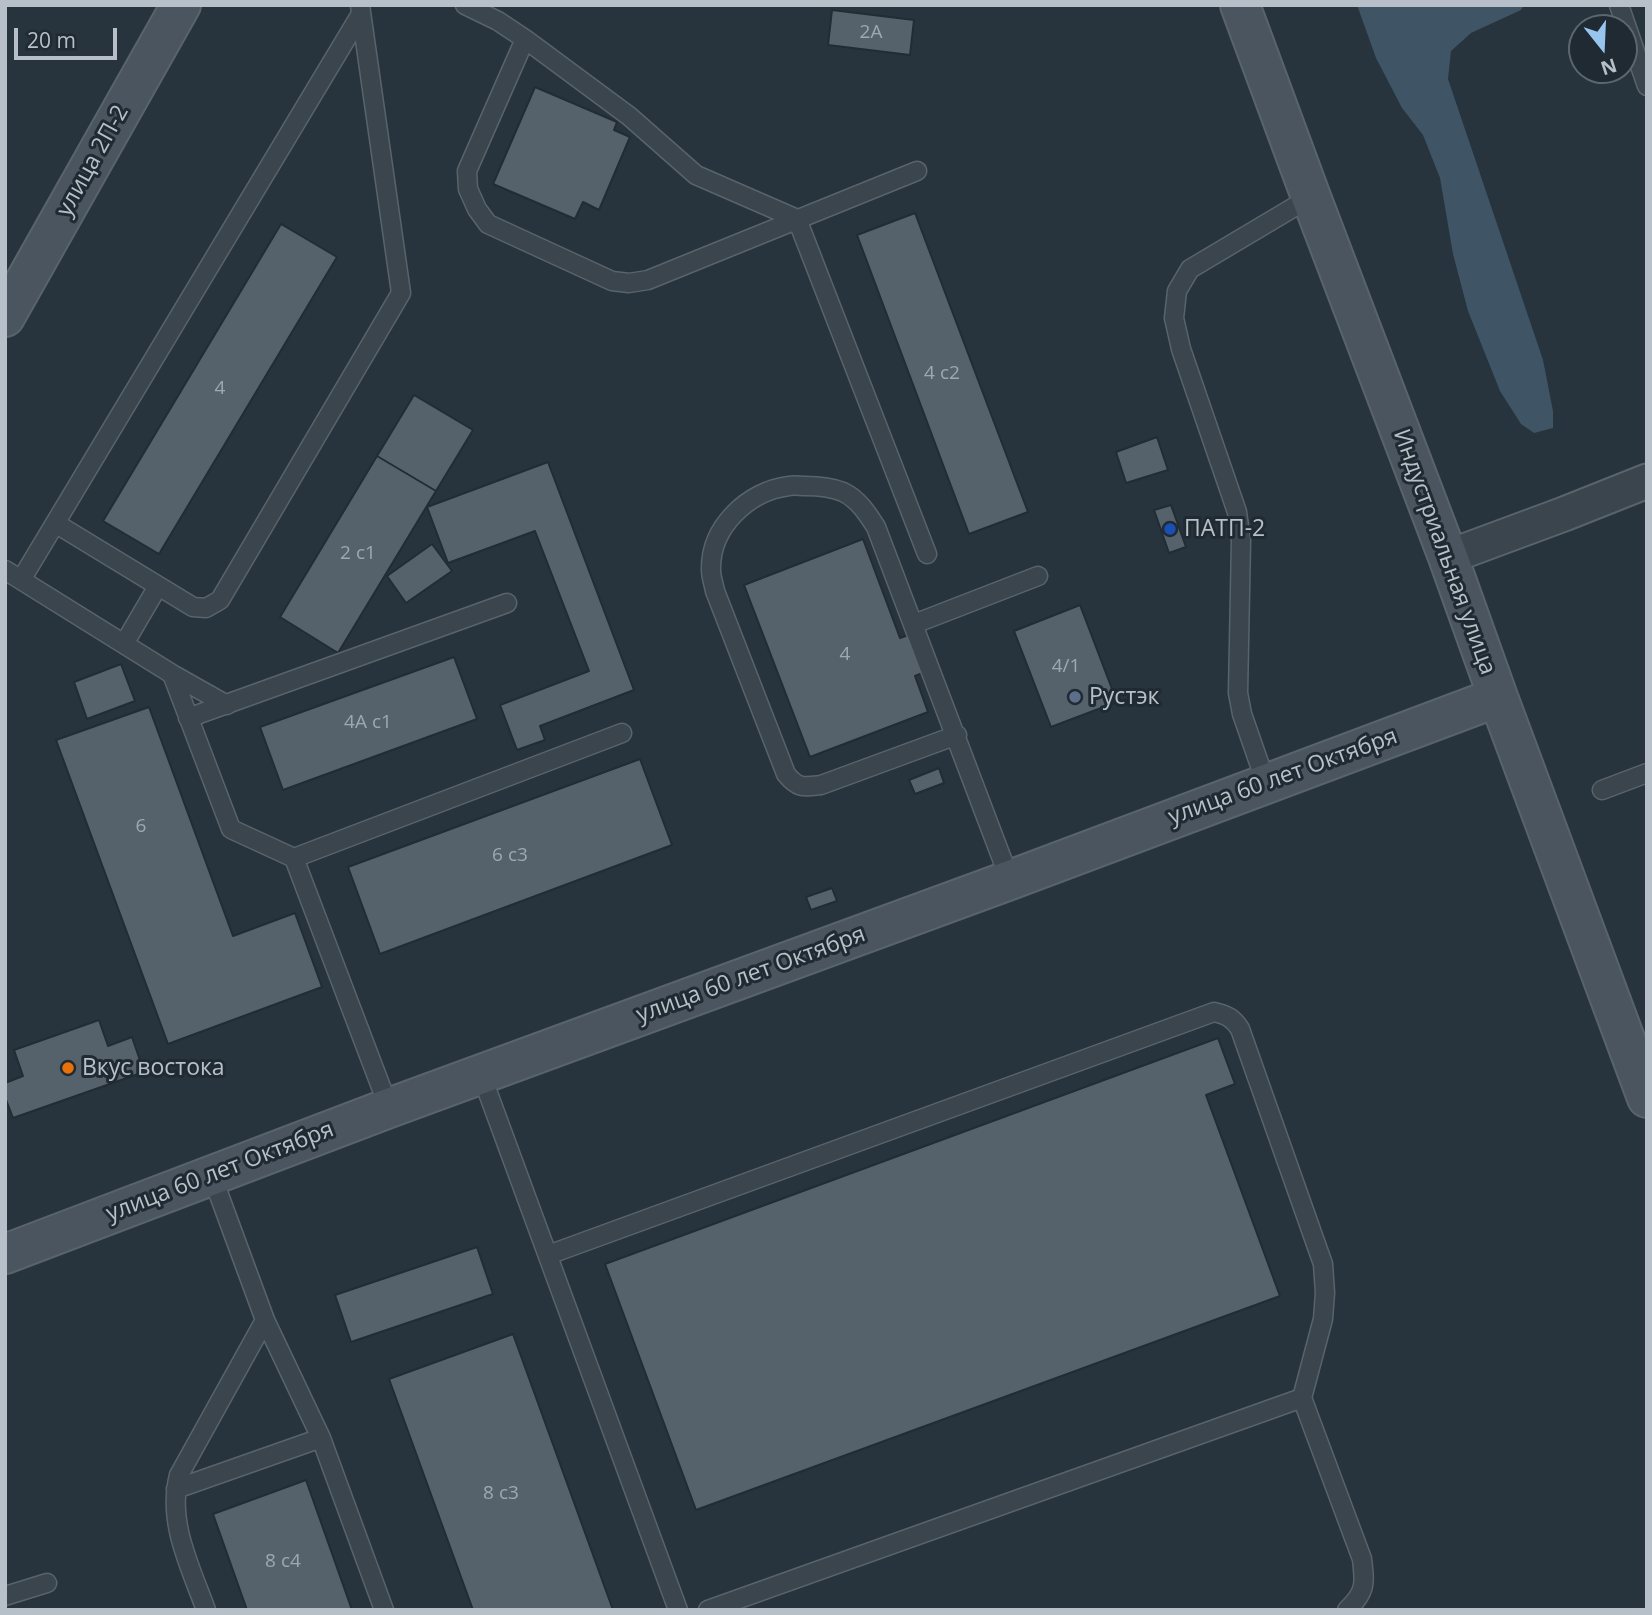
<!DOCTYPE html>
<meta charset="utf-8">
<style>
body{margin:0}
#map{position:relative;width:1652px;height:1615px;overflow:hidden;background:#27343d;font-family:"Open Sans",sans-serif}
canvas{display:block}
.frame{position:absolute;inset:0;border:7px solid #b7c0c8;pointer-events:none}
.north{position:absolute;left:1568px;top:14px;width:70px;height:70px;box-sizing:border-box;background:#202a32;border:2px solid #5c666e;border-radius:50%;rotate:162deg;font-size:19px;font-weight:700;line-height:28px;text-align:center;color:#b7c0c8}
.north::after{content:'';display:block;margin:auto;width:24px;height:32px;background:#97c5ee;clip-path:polygon(50% 0,100% 100%,50% 72%,0 100%)}
.scale{position:absolute;left:14px;top:28px;width:103px;height:32px;box-sizing:border-box;border:4px solid #b7c0c8;border-top:0;padding-left:9px;font-size:21px;line-height:24px;white-space:nowrap;color:#b7c0c8;-webkit-text-stroke:5px #202a32;paint-order:stroke}
</style>
<div id="map">
<canvas width="1652" height="1615"></canvas>
<div class="frame"></div>
<div class="north">N</div>
<div class="scale">20 m</div>
</div>
<script>
const ctx = document.querySelector('canvas').getContext('2d');
ctx.lineJoin = 'round';
function paint(path, color) {
  ctx.fillStyle = color;
  ctx.fill(path, 'evenodd');
}
function stroke(path, color, width, dash) {
  ctx.strokeStyle = color;
  ctx.lineWidth = width;
  ctx.lineCap = dash ? 'butt' : 'round';
  ctx.setLineDash(dash || []);
  ctx.stroke(path);
}
function label(font, color, halo, rows, align = 'center') {
  ctx.font = font + ' "Open Sans",sans-serif';
  ctx.lineWidth = 6;
  ctx.setLineDash([]);
  ctx.textBaseline = 'middle';
  ctx.strokeStyle = halo;
  ctx.fillStyle = color;
  for (const [text, x, y, turn = 0] of rows) {
    ctx.save();
    ctx.translate(x, y);
    ctx.rotate((+turn || 0) * Math.PI / 180);
    ctx.textAlign = isNaN(turn) ? turn : align;
    if (halo) ctx.strokeText(text, 0, 0);
    ctx.fillText(text, 0, 0);
    ctx.restore();
  }
}
paint(new Path2D(`
 M 1357,5 L 1524,5 L 1521,10 L 1471,33 L 1451,51 L 1448,79 L 1543,360 L 1553,411 L 1553,428 L 1534,433 L 1521,424 L 1500,391 L 1468,311 L 1453,254 L 1440,178 L 1423,135 L 1402,108 L 1376,58 Z`), '#3f5464');
const building = new Path2D(`
 M 832,10 L 914,20 L 910,55 L 828,45 Z
 M 535,87 L 617,122 L 614,130 L 630,137 L 599,210 L 583,202 L 575,219 L 493,184 Z
 M 915,213 L 1028,512 L 969,534 L 857,235 Z
 M 281,224 L 337,257 L 159,554 L 103,521 Z
 M 414,395 L 473,430 L 436,491 L 377,456 Z
 M 1157,437 L 1168,470 L 1126,483 L 1116,452 Z
 M 377,456 L 436,491 L 338,653 L 280,617 Z
 M 548,462 L 634,690 L 540,726 L 545,740 L 517,750 L 500,705 L 589,671 L 535,531 L 448,563 L 427,507 Z
 M 1171,505 L 1186,547 L 1169,553 L 1154,510 Z
 M 863,539 L 900,638 L 911,634 L 925,672 L 915,676 L 928,712 L 810,757 L 744,585 Z
 M 432,544 L 452,571 L 406,603 L 387,576 Z
 M 1080,605 L 1117,702 L 1051,727 L 1014,631 Z
 M 454,657 L 477,719 L 283,790 L 260,727 Z
 M 121,664 L 135,701 L 87,719 L 74,682 Z
 M 149,707 L 233,936 L 295,913 L 322,987 L 168,1044 L 56,740 Z
 M 640,759 L 672,845 L 380,954 L 348,867 Z
 M 939,768 L 944,783 L 915,794 L 909,780 Z
 M 832,888 L 837,901 L 811,910 L 806,897 Z
 M 99,1020 L 108,1046 L 132,1037 L 144,1072 L 13,1118 L 5,1097 L 5,1083 L 23,1076 L 14,1050 Z
 M 1218,1038 L 1235,1084 L 1206,1095 L 1280,1296 L 696,1510 L 605,1264 Z
 M 477,1247 L 493,1294 L 351,1342 L 335,1295 Z
 M 513,1334 L 613,1610 L 473,1610 L 389,1379 Z
 M 306,1480 L 352,1610 L 247,1610 L 213,1514 Z`);
paint(building, '#55626c');
stroke(building, '#222c34', 2);
const service = new Path2D(`
 M 465,5 L 498,21 L 525,39 L 629,116 L 696,175 L 797,219 L 927,554
 M 1619,5 L 1647,86
 M 525,39 L 467,171 L 468,189 L 477,209 L 488,224 L 612,281 L 629,283 L 648,280 L 917,171
 M 55,523 L 193,607 L 206,608 L 220,600 L 401,293 L 360,5
 M 5,570 L 172,674 L 231,829 L 294,858 L 389,1108
 M 21,580 L 361,14
 M 914,624 L 1038,576
 M 124,644 L 158,586
 M 172,674 L 227,705
 M 188,718 L 507,603
 M 957,735 L 821,785 C 804,787 798,789 786,774 L 715,591 C 714,585 711,577 711,570 C 710,527 748,491 789,486 C 794,485 800,486 805,486 C 818,486 831,487 843,492 C 858,499 867,513 876,527 L 1010,880
 M 1266,783 L 1242,714 L 1238,693 L 1241,541 L 1237,512 L 1181,349 L 1174,318 L 1177,291 L 1190,269 L 1311,197
 M 1602,790 L 1647,773
 M 294,858 L 622,733
 M 481,1074 L 678,1610
 M 212,1176 L 265,1320 L 321,1438 L 384,1610
 M 548,1255 L 1214,1012 C 1227,1015 1233,1018 1240,1029 L 1323,1264 L 1325,1293 L 1323,1319 L 1302,1398 L 1362,1559 C 1365,1584 1366,1592 1347,1610
 M 176,1489 L 321,1438
 M 5,1596 L 47,1583
 M 206,1610 C 190,1566 167,1522 179,1475 L 265,1320
 M 708,1610 L 1302,1398`);
const minor = new Path2D(`
 M 1448,557 L 1564,514 L 1647,481`);
const secondary = new Path2D(`
 M 1240,5 L 1311,197 L 1448,557 L 1498,697 L 1647,1098
 M 5,317 L 181,5
 M 5,1254 L 389,1108 L 1010,880 L 1498,697`);
stroke(service, '#59636b', 21);
stroke(minor, '#59636b', 37);
stroke(secondary, '#59636b', 42);
stroke(service, '#3b454d', 18);
stroke(minor, '#3b454d', 33);
stroke(secondary, '#4a5560', 38);
for (const [x, y, r, color] of [
 [1170,529,7,"#1a4fb4"],
 [1075,697,7,"#5c6f8a"],
 [68,1068,7,"#e8710a"]
]) {
  const dot = new Path2D();
  dot.arc(x, y, r, 0, 2 * Math.PI);
  ctx.fillStyle = color;
  ctx.fill(dot);
  stroke(dot, '#202a32', 2.5);
}
label('19px', '#9ea8b1', null, [
 ["2А",871,33],
 ["4 с2",942,374],
 ["4",220,389],
 ["2 с1",358,554],
 ["4",845,655],
 ["4/1",1066,667],
 ["4А с1",368,723],
 ["6",141,827],
 ["6 с3",510,856],
 ["8 с3",501,1494],
 ["8 с4",283,1562]
]);
label('23px', '#b7c0c8', '#202a32', [
 ["улица 2П-2",93,161,-61],
 ["Индустриальная улица",1444,552,70],
 ["улица 60 лет Октября",1283,777,-20],
 ["улица 60 лет Октября",751,975,-20],
 ["улица 60 лет Октября",220,1172,-21]
]);
label('23px', '#b7c0c8', '#202a32', [
 ["ПАТП-2",1184,529],
 ["Рустэк",1089,697],
 ["Вкус востока",82,1068]
], 'left');
</script>
